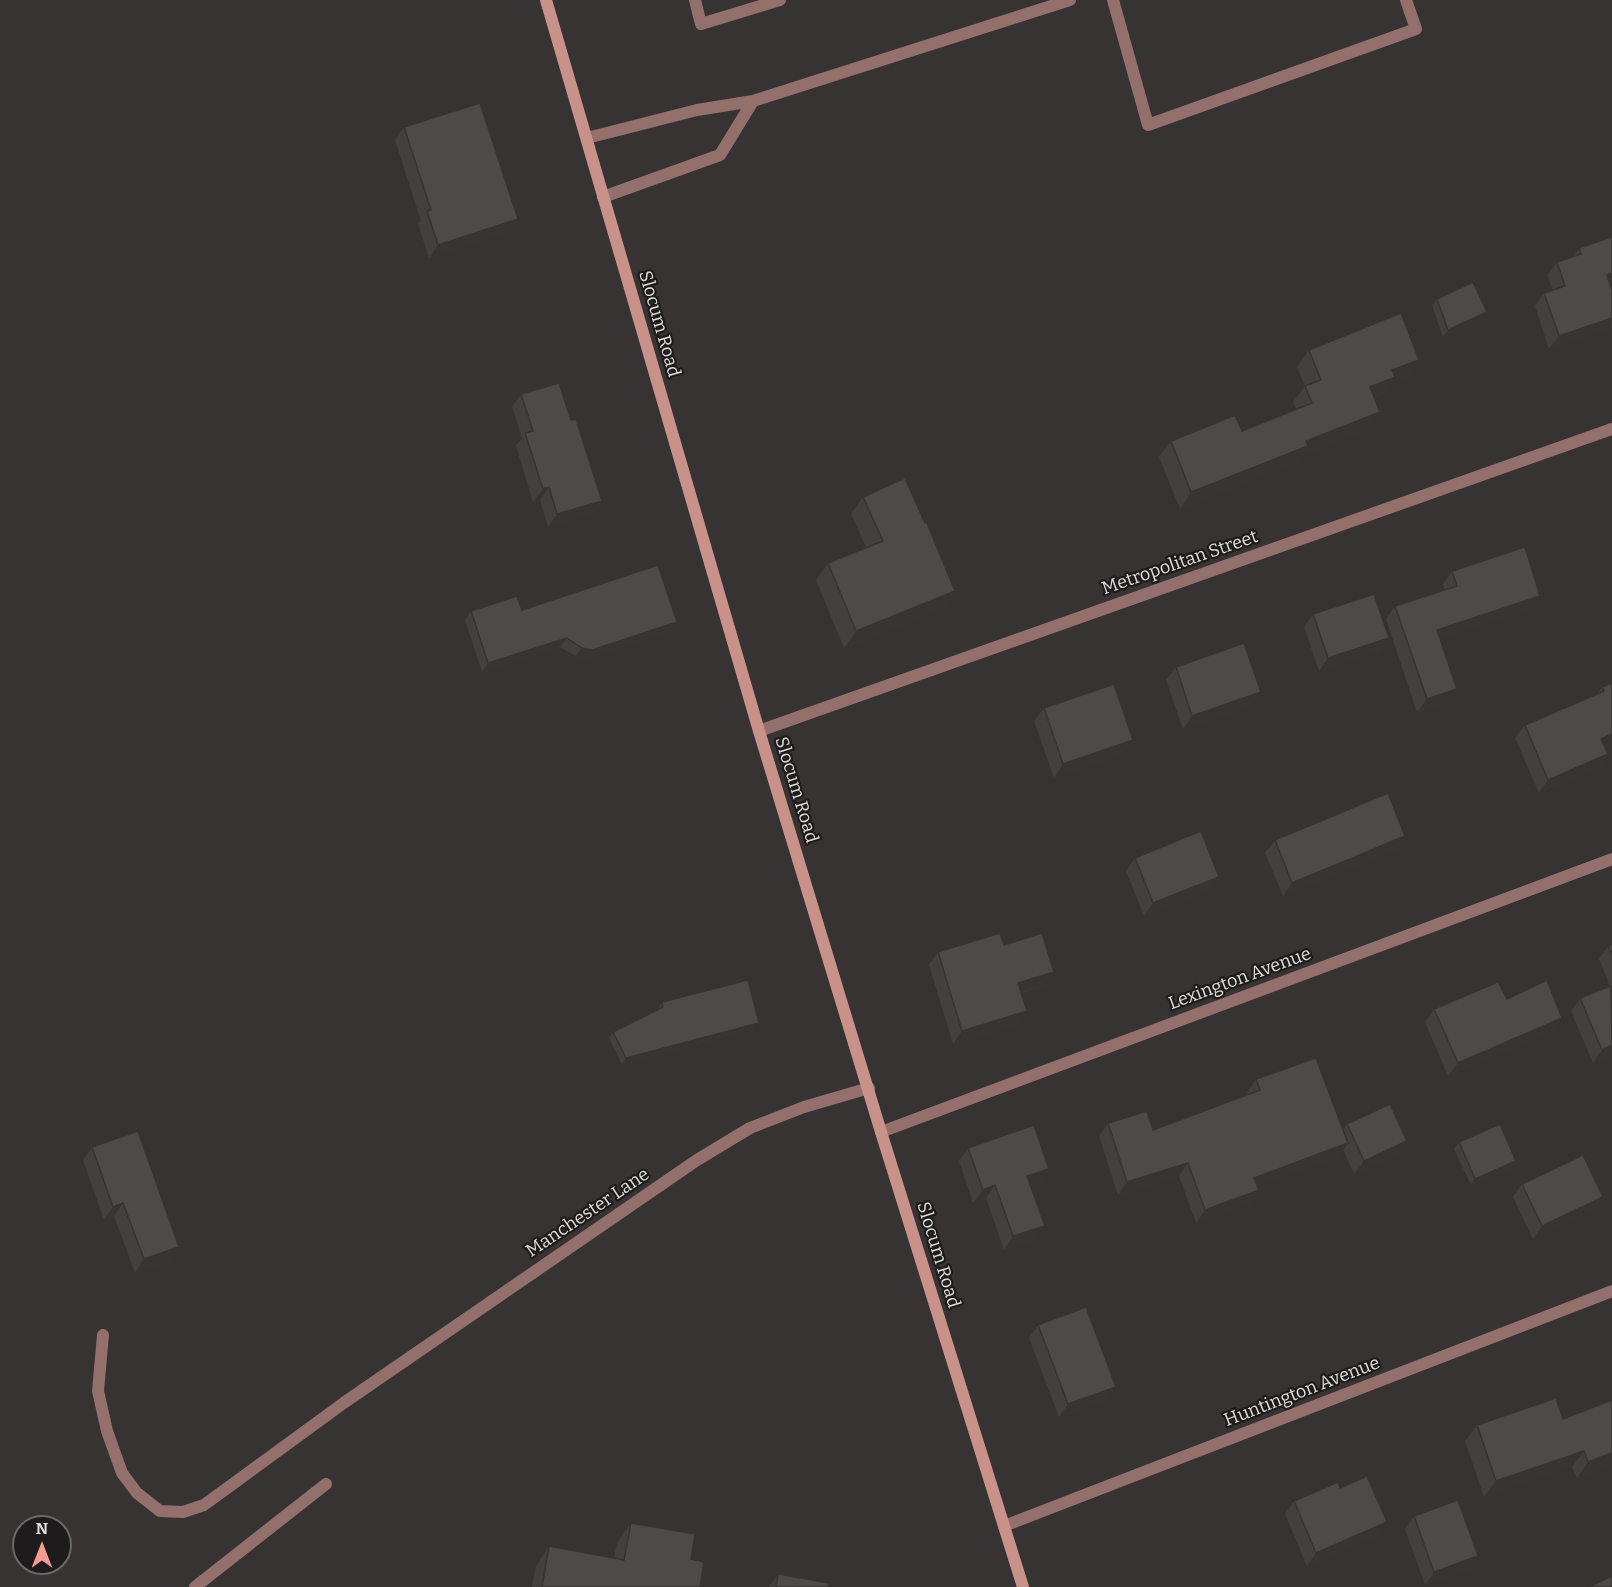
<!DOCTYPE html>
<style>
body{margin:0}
#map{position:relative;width:1612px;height:1587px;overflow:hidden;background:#373333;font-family:Bitter,serif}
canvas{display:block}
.north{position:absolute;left:12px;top:1515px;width:60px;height:60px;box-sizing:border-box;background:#1d1b1b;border:2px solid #6b6969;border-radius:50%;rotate:0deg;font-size:16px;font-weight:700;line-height:24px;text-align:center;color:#e0dedd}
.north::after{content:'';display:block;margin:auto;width:21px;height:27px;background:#f59c92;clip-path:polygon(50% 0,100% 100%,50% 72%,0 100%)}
</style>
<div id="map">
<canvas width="1612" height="1587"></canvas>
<div class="north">N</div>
</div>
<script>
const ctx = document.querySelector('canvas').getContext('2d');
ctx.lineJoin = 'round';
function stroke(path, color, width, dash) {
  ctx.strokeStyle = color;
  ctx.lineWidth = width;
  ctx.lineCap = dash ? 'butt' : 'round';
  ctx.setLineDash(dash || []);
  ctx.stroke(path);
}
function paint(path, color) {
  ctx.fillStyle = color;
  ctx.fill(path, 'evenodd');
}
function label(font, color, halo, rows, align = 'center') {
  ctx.font = font + ' Bitter,serif';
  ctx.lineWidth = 4.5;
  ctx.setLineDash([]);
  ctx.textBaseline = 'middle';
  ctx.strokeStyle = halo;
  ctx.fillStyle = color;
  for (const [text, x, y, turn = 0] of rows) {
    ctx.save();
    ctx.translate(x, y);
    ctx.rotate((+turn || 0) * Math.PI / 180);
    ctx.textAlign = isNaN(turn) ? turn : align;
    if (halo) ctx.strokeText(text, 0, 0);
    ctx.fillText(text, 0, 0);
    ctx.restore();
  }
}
stroke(new Path2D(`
 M 695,0 L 701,24 L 780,0
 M 1113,0 L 1148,125 L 1416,29 L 1406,0
 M 587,138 L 697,110 L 753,101 L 1070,0
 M 603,197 L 720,155 L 753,101
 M 103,1335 L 98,1391 L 107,1431 L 122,1473 L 137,1493 L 160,1511 L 183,1512 L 204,1505 L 345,1402
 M 195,1587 L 326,1484`), '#93706b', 12);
stroke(new Path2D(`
 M 759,731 L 1612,429
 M 881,1132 L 1612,859
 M 345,1402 L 697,1160 L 750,1128 L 804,1107 L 869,1088
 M 1004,1526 L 1612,1291`), '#93706b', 12);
stroke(new Path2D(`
 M 546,0 L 759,731 L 881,1132 L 1023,1587`), '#c8918a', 12);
paint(new Path2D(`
 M 404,127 L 518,219 L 509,232 L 429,258 L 418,224 L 421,221 L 395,140 Z
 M 1579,248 L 1612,283 L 1610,284 L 1612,328 L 1549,349 L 1535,306 L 1544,293 L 1553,290 L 1547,275 L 1557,262 L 1573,257 Z
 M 1437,299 L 1482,318 L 1443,337 L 1432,305 Z
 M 1309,350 L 1419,360 L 1408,376 L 1391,383 L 1383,394 L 1374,398 L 1368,429 L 1301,455 L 1296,462 L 1180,509 L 1159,457 L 1171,441 L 1242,431 L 1296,409 L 1293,402 L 1305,386 L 1297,367 Z
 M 521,394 L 571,420 L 602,501 L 593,514 L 548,527 L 540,500 L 533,502 L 516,446 L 522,438 L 512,407 Z
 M 863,497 L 955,591 L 943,608 L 844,648 L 816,580 L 828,563 L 866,547 L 851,514 Z
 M 1452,571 L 1540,596 L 1531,609 L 1440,639 L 1448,702 L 1417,712 L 1386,619 L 1395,606 L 1445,590 L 1443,584 Z
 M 522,610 L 671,631 L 586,659 L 576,656 L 560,647 L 482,672 L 465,620 L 471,611 Z
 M 1313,614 L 1380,651 L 1319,671 L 1304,627 Z
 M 1176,667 L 1252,705 L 1183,729 L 1166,680 Z
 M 1612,683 L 1612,743 L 1605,747 L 1608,754 L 1599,767 L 1539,793 L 1515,738 L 1525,725 L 1598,693 L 1602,687 Z
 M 1044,708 L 1124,753 L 1054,778 L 1034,721 Z
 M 1405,836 L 1396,849 L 1283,896 L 1265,853 L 1275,840 Z
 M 1135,858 L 1210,890 L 1144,916 L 1126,871 Z
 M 1612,944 L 1612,1055 L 1593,1063 L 1571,1011 L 1580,998 L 1610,986 L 1599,959 L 1608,946 Z
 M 938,952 L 1045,985 L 1021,993 L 1027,1011 L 1018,1024 L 953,1044 L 929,965 Z
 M 1507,999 L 1553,1031 L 1448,1076 L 1425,1022 L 1434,1009 Z
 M 662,1002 L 754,1029 L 622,1065 L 609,1038 L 613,1032 L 657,1010 Z
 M 1256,1079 L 1343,1130 L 1347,1124 L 1398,1154 L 1354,1174 L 1343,1149 L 1339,1156 L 1257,1186 L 1259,1190 L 1250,1203 L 1196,1223 L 1179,1176 L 1118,1195 L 1099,1136 L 1108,1123 L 1153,1130 L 1248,1095 L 1247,1092 Z
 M 1459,1142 L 1516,1161 L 1511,1168 L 1471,1185 L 1454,1149 Z
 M 92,1147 L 170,1260 L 135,1273 L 114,1216 L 104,1220 L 83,1160 Z
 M 968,1148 L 1049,1169 L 1040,1182 L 1030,1185 L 1036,1239 L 1004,1250 L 986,1198 L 973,1203 L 959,1161 Z
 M 1522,1184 L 1603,1197 L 1594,1210 L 1533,1239 L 1513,1197 Z
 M 1038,1325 L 1106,1400 L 1059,1417 L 1029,1338 Z
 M 1612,1400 L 1612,1464 L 1577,1478 L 1572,1467 L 1484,1497 L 1465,1441 L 1477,1425 L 1563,1419 Z
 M 1340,1488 L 1378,1535 L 1307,1566 L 1285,1514 L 1294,1501 Z
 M 1414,1516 L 1469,1569 L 1425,1585 L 1405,1529 Z
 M 631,1523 L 691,1559 L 700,1587 L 532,1587 L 536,1566 L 549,1546 L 614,1558 L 617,1543 Z
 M 778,1574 L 829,1587 L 769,1587 Z`), '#43403f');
paint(new Path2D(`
 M 518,219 L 509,232 L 429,258 L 438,245 Z
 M 1612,273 L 1612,283 L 1598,288 L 1607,275 Z
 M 1487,312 L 1482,318 L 1443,337 L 1448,330 Z
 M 1612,318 L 1611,329 L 1549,349 L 1559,336 Z
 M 1419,360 L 1408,376 L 1391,383 L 1383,394 L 1358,404 L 1370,387 L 1392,370 Z
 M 1380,412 L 1368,429 L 1301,455 L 1296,462 L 1180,509 L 1191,492 L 1306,441 Z
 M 549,487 L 540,500 L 533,502 L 543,489 Z
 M 602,501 L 593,514 L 548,527 L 557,514 Z
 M 955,591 L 943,608 L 844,648 L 856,631 Z
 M 1540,596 L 1531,609 L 1428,643 L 1437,630 Z
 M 677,622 L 671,631 L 586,659 L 576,656 L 582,648 Z
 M 567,638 L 560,647 L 482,672 L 488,663 Z
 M 1389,638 L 1380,651 L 1319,671 L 1328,658 Z
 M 1457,689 L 1448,702 L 1417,712 L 1427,699 Z
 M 1261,692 L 1252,705 L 1183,729 L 1192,716 Z
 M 1612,734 L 1612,743 L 1592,752 L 1601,739 Z
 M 1133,740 L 1124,753 L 1054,778 L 1063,764 Z
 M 1608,754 L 1599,767 L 1539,793 L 1548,780 Z
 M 1405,836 L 1396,849 L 1283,896 L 1292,883 Z
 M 1219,877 L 1210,890 L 1144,916 L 1153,903 Z
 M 1054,972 L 1045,985 L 1009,996 L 1018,983 Z
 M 1027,1011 L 1018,1024 L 953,1044 L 962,1031 Z
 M 1562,1018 L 1553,1031 L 1448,1076 L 1458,1063 Z
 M 759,1023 L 754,1029 L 622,1065 L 626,1058 Z
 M 1612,1045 L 1612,1055 L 1593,1063 L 1602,1050 Z
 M 1407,1141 L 1398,1154 L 1354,1174 L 1364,1161 Z
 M 1348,1143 L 1339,1156 L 1245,1191 L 1254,1178 Z
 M 1516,1161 L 1511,1168 L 1471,1185 L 1475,1179 Z
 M 1188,1163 L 1179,1176 L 1118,1195 L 1127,1182 Z
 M 1049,1169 L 1040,1182 L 1018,1189 L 1027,1176 Z
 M 995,1185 L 986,1198 L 973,1203 L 983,1190 Z
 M 1259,1190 L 1250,1203 L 1196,1223 L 1205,1210 Z
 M 1603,1197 L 1594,1210 L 1533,1239 L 1542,1226 Z
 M 123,1203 L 114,1216 L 104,1220 L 113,1207 Z
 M 1045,1226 L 1036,1239 L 1004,1250 L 1013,1236 Z
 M 179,1247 L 170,1260 L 135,1273 L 144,1259 Z
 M 1116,1387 L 1106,1400 L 1059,1417 L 1068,1404 Z
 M 1584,1451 L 1572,1467 L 1484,1497 L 1496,1481 Z
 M 1612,1453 L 1612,1464 L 1577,1478 L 1588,1462 Z
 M 1387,1522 L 1378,1535 L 1307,1566 L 1316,1553 Z
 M 1478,1556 L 1469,1569 L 1425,1585 L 1434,1572 Z`), '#373433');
const building = new Path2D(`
 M 480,103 L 518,219 L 438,245 L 427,211 L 431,210 L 404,127 Z
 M 1612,237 L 1612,273 L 1607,275 L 1612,290 L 1612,318 L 1559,336 L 1544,293 L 1565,286 L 1557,262 L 1581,254 L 1579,248 Z
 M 1473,282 L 1487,312 L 1448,330 L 1437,299 Z
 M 1401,313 L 1419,360 L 1392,370 L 1395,377 L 1370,387 L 1380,412 L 1306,441 L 1308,446 L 1191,492 L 1171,441 L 1235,415 L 1242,431 L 1312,403 L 1305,386 L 1321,380 L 1309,350 Z
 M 559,383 L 571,420 L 576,419 L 602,501 L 557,514 L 549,487 L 543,489 L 525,433 L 533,431 L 521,394 Z
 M 905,478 L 925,523 L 927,523 L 955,591 L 856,631 L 828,563 L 883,541 L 863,497 Z
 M 1525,547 L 1540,596 L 1437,630 L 1457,689 L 1427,699 L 1395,606 L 1457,586 L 1452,571 Z
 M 658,565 L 677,622 L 592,650 L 582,648 L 567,638 L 488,663 L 471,611 L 517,596 L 522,610 Z
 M 1374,594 L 1389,638 L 1328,658 L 1313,614 Z
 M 1244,643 L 1261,692 L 1192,716 L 1176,667 Z
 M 1612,683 L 1612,734 L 1601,739 L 1608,754 L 1548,780 L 1525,725 L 1604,691 L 1602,687 Z
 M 1114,684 L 1133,740 L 1063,764 L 1044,708 Z
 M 1388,793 L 1405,836 L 1292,883 L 1275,840 Z
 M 1201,831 L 1219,877 L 1153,903 L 1135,858 Z
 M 1000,933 L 1004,945 L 1042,933 L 1054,972 L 1018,983 L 1027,1011 L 962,1031 L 938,952 Z
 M 1612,944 L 1612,955 L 1608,946 Z
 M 748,980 L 759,1023 L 626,1058 L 613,1032 L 663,1007 L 662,1002 Z
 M 1547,980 L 1562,1018 L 1458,1063 L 1434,1009 L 1498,982 L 1507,999 Z
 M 1611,986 L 1612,1045 L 1602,1050 L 1580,998 Z
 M 1316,1058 L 1348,1143 L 1254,1178 L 1259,1190 L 1205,1210 L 1188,1163 L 1127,1182 L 1108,1123 L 1147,1111 L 1153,1130 L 1260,1090 L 1256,1079 Z
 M 1390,1104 L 1407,1141 L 1364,1161 L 1347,1124 Z
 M 1500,1124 L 1516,1161 L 1475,1179 L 1459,1142 Z
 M 1034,1125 L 1049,1169 L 1027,1176 L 1045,1226 L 1013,1236 L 995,1185 L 983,1190 L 968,1148 Z
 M 138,1131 L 179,1247 L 144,1259 L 123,1203 L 113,1207 L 92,1147 Z
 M 1583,1155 L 1603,1197 L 1542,1226 L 1522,1184 Z
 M 1086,1307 L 1116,1387 L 1068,1404 L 1038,1325 Z
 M 1556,1398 L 1563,1419 L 1612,1400 L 1612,1453 L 1588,1462 L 1584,1451 L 1496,1481 L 1477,1425 Z
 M 1367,1476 L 1387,1522 L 1316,1553 L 1294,1501 L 1338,1482 L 1340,1488 Z
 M 1458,1500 L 1478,1556 L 1434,1572 L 1414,1516 Z
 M 631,1523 L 695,1534 L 691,1559 L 704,1562 L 700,1587 L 542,1587 L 549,1546 L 624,1560 Z
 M 778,1574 L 829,1583 L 829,1587 L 776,1587 Z
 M 1612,1576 L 1612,1587 L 1589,1587 Z`);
paint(building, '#4e4a49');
stroke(building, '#373433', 1.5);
label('18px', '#e0dedd', '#1d1b1b', [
 ["Slocum Road",659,324,74],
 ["Metropolitan Street",1180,563,-19],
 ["Slocum Road",796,790,73],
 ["Lexington Avenue",1240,979,-20],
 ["Manchester Lane",588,1213,-34],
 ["Slocum Road",938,1255,73],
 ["Huntington Avenue",1302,1392,-21]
]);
</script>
